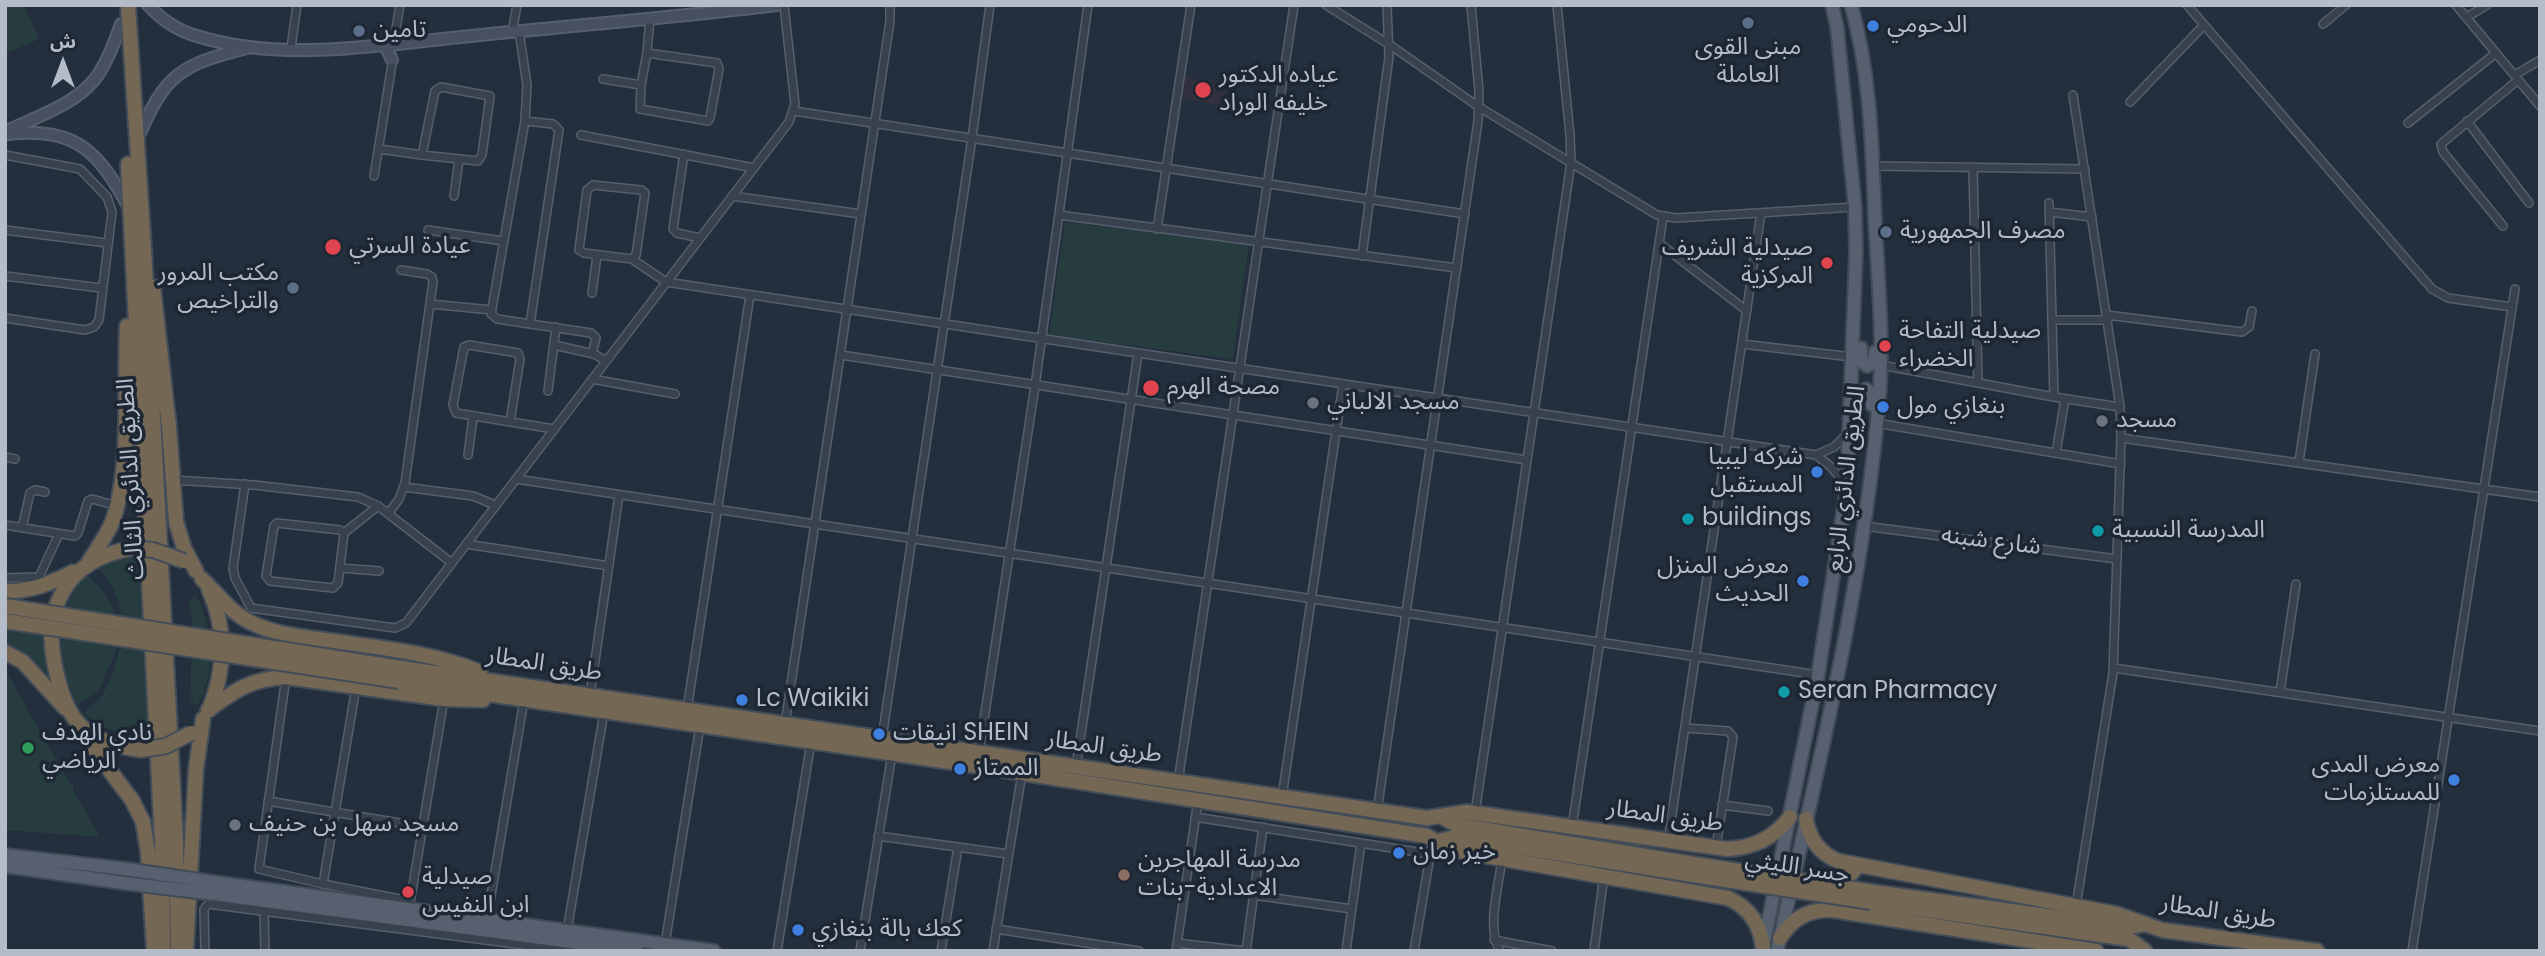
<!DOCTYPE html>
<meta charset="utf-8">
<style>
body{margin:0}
#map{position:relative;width:2545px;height:956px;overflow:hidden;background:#242f3e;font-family:Poppins,"Noto Sans Arabic",sans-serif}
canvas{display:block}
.frame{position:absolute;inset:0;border:7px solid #b4bcc9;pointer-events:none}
.north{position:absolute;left:28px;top:28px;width:70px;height:70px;-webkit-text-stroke:5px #1d2633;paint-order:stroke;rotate:0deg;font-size:19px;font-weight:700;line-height:28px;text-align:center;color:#b4bcc9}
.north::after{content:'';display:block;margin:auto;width:24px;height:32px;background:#b4bcc9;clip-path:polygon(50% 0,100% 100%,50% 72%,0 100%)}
</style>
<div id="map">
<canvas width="2545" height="956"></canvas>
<div class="frame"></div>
<div class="north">ش</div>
</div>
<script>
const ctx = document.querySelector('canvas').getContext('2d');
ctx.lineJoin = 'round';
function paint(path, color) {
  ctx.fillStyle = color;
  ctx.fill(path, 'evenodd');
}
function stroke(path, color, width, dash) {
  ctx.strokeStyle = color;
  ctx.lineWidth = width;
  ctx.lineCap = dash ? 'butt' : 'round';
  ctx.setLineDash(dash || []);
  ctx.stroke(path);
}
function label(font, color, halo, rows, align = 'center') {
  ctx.font = font + ' Poppins,"Noto Sans Arabic",sans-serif';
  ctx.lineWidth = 7;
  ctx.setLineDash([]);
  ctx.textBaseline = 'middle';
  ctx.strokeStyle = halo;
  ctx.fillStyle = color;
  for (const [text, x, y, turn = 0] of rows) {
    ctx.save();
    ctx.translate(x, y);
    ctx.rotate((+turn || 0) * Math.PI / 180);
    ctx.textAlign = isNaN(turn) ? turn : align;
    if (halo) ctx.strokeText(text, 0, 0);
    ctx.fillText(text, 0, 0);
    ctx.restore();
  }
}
paint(new Path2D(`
 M 1183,77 L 1226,84 L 1223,106 L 1179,97 Z`), '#32303f');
paint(new Path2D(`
 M 5,5 L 24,5 L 39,39 L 5,54 Z
 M 1065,222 L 1249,244 L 1233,359 L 1049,335 Z
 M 125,556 L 138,556 L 148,735 C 121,737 105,730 84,713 C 90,708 99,701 103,694 C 121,662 130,617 110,583 C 106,577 101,571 96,566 Z
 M 87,574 L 106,595 L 114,611 L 118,646 L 99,691 L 78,705 C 56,665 53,608 87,574 Z
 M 195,594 C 214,626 217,673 197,706 L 190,702 L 191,667 L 195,631 L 188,603 Z
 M 5,627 L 44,632 L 46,677 L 5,646 Z
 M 5,669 L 70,784 L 74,784 L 73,790 L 100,837 L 5,830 Z`), '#263c3f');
const street = new Path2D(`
 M 1326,5 L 1390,45 L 1479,107 L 1657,215 L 1676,218 L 1855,207
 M 2187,5 L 2432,289 L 2448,298 L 2512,307
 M 2456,5 L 2540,106
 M 2467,17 L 2487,5
 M 2323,24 L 2346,5
 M 519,31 L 527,85 L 525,121
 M 512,32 L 517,5
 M 393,46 L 400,5
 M 291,48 L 297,5
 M 647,53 L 717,63 L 719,69 L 710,118 L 708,121 L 640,109 L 641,85 Z
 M 647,53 L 650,18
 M 2515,75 L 2540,60
 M 603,79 L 641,85
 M 441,87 L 490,96 L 482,155 L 478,161 L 422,155 L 435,91 Z
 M 2073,95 L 2120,407 L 2121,438 L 2113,673 L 2076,906
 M 2130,102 L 2204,25
 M 794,111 L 1465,214
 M 2467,121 L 2529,203
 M 2408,123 L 2496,53
 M 581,135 L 754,168
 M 379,149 L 422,155
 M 684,154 L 673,229 L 677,233 L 700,238
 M 5,155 L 80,169 L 107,197 L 112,212 L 99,320 L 94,327 L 85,330 L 5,318
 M 1873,166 L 2085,169
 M 1973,167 L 1978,383
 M 374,176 L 393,58
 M 593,185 L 641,190 L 645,193 L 636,255 L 632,259 L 584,253 L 579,250 L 587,190 Z
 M 454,196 L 459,160
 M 732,196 L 861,214
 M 2049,203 L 2054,397
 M 2049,212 L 2092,217
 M 1059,215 L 1457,268
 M 2503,226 L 2443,152 L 2441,144 L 2518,80
 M 1157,229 L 1191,5
 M 5,230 L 107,243
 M 428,230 L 503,241
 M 1659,243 L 1747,311
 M 1362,256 L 1389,57 L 1387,5
 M 632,259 L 666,282 L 1816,455 L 1830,466 L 1845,483
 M 5,276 L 101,288
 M 592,293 L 597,255
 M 430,304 L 492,310
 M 2107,315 L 2242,332 L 2249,327 L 2252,311
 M 2052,320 L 2108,320
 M 530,324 L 559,130 L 553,124 L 525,121 L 491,314 L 497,319 L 591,333 L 596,338 L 592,354
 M 1742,344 L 1852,357
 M 554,345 L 594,354 L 606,361
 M 841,355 L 1527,460
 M 1881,365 L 2054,397 L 2120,407
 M 592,379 L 675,394
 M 548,391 L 556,327
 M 510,422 L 520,359 L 518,353 L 469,345 L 464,347 L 453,405 L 456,413 L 554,429
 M 1876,423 L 2121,464
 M 2121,438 L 2540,497
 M 2056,453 L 2065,399
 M 468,455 L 473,417
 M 1816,455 L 1834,447 L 1847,434
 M 5,457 L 15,459
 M 2299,462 L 2315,354
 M 516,479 L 1818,675
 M 173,480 L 254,485 L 358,497 L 378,506 L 452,563
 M 245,484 L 233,568 L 235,578 L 251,608 L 395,628 L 406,623 L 789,122 L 795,104 L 784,5
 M 404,487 L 473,496 L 495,505
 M 388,514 L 399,499 L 405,483 L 433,282 L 432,277 L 427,274 L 401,270
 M 5,525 L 75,536 L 78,533 L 88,501 L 92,499 L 117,506
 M 1864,526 L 2117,559
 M 22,528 L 30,493 L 35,490 L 45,492
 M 344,533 L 340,530 L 277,523 L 274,526 L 266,576 L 270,581 L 333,588 L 338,583 L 344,533 L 378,506
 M 466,544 L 609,566
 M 340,568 L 379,571
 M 5,578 L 39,577 L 59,534
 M 2114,668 L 2540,731
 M 286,677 L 259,869 L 323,884 L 410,901
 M 2280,692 L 2296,584
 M 590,695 L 619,495
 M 687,710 L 750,295
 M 785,724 L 890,21 L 890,5
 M 1685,728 L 1728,731 L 1733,737 L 1716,848
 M 882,738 L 972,138 L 990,5
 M 979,752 L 1035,386 L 1088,5
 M 1076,767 L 1138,354
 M 1178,782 L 1294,5
 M 1282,797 L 1343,384
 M 268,801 L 423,827
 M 1722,805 L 1768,811
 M 1377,811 L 1478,121 L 1479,91 L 1471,5
 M 1475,813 L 1571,162 L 1570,135 L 1557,5
 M 1195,817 L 1430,854
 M 1572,827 L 1663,217
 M 878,836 L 1008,854
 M 1668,841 L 1761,213
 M 323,884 L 356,687
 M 1253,895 L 1352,909
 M 410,903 L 444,699
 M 264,912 L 265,951
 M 487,919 L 524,700
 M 996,929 L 1139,951
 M 567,931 L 604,712
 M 1494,940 L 1552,951
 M 1177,943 L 1245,951
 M 665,944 L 700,726
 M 205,951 L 204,909 L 208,904 L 570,951
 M 777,951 L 811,742
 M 860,951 L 892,754
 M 941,951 L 958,847
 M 993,951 L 1022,773
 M 1176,951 L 1198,800
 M 1246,951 L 1263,827
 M 1346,951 L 1361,843
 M 1414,951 L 1433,838
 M 1500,951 C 1486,929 1499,884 1502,859
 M 1594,951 L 1604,875
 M 2412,951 L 2515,289`);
const secondary = new Path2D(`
 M 148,5 C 162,20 178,31 197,36 C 285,64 392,43 481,35 C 580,25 679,17 777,5
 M 385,45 L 392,60
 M 5,132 C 35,117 73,106 95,79 C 107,63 114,43 121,24
 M 8,134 C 76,126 99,152 129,208
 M 138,138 C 165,74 180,65 247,48`);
const primary = new Path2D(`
 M 1861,348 L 1861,361 L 1867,366 L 1874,362 L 1875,352
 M 1858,407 L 1859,395 L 1866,389 L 1873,395 L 1872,405
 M 5,855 L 126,869
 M 5,866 L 124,883
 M 213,882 L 714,951
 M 214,894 L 637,951
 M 1763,947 L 1818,675 L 1847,486 L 1856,252 L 1855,207 L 1837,27 L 1832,5
 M 1777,951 C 1818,768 1863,586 1879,400 C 1884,340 1878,280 1875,220 C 1872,148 1871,75 1851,5`);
const highway = new Path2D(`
 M 128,5 L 144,249 L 176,843 L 178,951
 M 128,164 L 162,842 L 163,951
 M 153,287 L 169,427 L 176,522 L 184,548 L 196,571
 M 133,548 C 64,560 40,610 57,675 C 61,693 68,714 82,727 C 97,742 121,747 141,750
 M 89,562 C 97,548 107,536 113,520 C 132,464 124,385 127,326
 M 202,579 C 217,593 231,613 250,622 C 275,635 305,637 333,641 C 382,648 434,653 480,672
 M 5,591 C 31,592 51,583 73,572
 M 5,652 L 23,662 L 65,708
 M 401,668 L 1427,818 L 1467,812 L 1727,849 C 1754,848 1774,838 1790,817
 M 399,681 L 971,765 L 1427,836 L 1452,850 L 1728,898 C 1750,908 1761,925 1763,949
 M 208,710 C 236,690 250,679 286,677 L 444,699 L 483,700
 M 209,710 C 225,671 227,629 209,590
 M 84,730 L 98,755 L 132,800 L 143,822 L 148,853 L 154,951
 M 1442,817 L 1457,825 L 1694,864
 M 1806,819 C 1809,839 1819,853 1838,861 L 2117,914 L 2162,930 L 2317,951
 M 1439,841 L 1456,837 L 1693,875
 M 1873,892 L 2127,927 L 2146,924
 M 1842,899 L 1845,880 L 1859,865
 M 1871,902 L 2129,939 L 2145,951
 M 1780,938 C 1792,918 1809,909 1832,910 L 2096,951
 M 186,949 L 196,769 L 203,719`);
stroke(street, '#565f6c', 10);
stroke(secondary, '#565f6c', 14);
stroke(primary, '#414a57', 16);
stroke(highway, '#434c59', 18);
stroke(street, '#38414e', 7);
stroke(secondary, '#465061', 10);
stroke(primary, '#56606e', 12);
stroke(highway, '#746855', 14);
const primaryBridge = new Path2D(`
 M 126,869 L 213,882
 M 124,883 L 214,894`);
const highwayBridge = new Path2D(`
 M 133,548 L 153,550 L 184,561
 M 5,606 L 401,668
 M 5,621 L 399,681
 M 141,750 L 166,746 L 191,733
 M 1694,864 L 1873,892
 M 1693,875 L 1871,902`);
stroke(primaryBridge, '#414a57', 16, []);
stroke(highwayBridge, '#434c59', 18, []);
stroke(primaryBridge, '#56606e', 12);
stroke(highwayBridge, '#746855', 14);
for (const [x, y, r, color] of [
 [1748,23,7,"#5c6f8a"],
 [1873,26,7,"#3f7fe0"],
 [359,31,7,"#5c6f8a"],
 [1203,90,9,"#e0444e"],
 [1886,232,7,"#5c6f8a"],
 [333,247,9,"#e0444e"],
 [1827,263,7,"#e0444e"],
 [293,288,7,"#5c6f8a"],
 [1885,346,7,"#e0444e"],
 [1151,388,9,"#e0444e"],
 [1313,403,7,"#6b7280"],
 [1883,407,7,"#3f7fe0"],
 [2102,421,7,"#6b7280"],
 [1817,472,7,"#3f7fe0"],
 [1688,519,7,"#0f9aa8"],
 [2098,531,7,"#0f9aa8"],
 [1803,581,7,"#3f7fe0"],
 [1784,692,7,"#0f9aa8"],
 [742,700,7,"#3f7fe0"],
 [879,734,7,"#3f7fe0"],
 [28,748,7,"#2e9e5b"],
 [960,769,7,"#3f7fe0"],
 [2454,780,7,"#3f7fe0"],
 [235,825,7,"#6b7280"],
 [1399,853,7,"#3f7fe0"],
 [1124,875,7,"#8d6e63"],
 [408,892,7,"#e0444e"],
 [798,930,7,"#3f7fe0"]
]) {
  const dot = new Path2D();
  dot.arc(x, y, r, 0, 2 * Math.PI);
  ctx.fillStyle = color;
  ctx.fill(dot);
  stroke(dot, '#1d2633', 2.5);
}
label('24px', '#b4bcc9', '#1d2633', [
 ["الدحومي",1887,26],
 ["تامين",373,31],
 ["مبنى القوى",1748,48,"center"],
 ["العاملة",1748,76,"center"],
 ["عياده الدكتور",1219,76],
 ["خليفه الوراد",1219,104],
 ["مصرف الجمهورية",1900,232],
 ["عيادة السرتي",349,247],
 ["صيدلية الشريف",1813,249,"right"],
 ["المركزية",1813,277,"right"],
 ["مكتب المرور",279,274,"right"],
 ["والتراخيص",279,302,"right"],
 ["صيدلية التفاحة",1899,332],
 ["الخضراء",1899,360],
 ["مصحة الهرم",1167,388],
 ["مسجد الالباني",1327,403],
 ["بنغازي مول",1897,407],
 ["مسجد",2116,421],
 ["شركه ليبيا",1803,458,"right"],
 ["المستقبل",1803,486,"right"],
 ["buildings",1702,519],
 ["المدرسة النسبية",2112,531],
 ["معرض المنزل",1789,567,"right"],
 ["الحديث",1789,595,"right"],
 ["Seran Pharmacy",1798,692],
 ["Lc Waikiki",756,700],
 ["نادي الهدف",42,734],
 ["الرياضي",42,762],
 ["انيقات SHEIN",893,734],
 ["معرض المدى",2440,766,"right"],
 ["للمستلزمات",2440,794,"right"],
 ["الممتاز",974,769],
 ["مسجد سهل بن حنيف",249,825],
 ["خير زمان",1413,853],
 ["مدرسة المهاجرين",1138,861],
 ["الاعدادية-بنات",1138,889],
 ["صيدلية",422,878],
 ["ابن النفيس",422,906],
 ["كعك بالة بنغازي",812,930]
], 'left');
label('24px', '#b4bcc9', '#1d2633', [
 ["الطريق الدائري الثالث",132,479,-93],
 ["الطريق الدائري الرابع",1847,479,-83],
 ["شارع شبنه",1991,542,7],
 ["طريق المطار",544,665,9],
 ["طريق المطار",1104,748,8],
 ["طريق المطار",1665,817,8],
 ["جسر الليثي",1797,868,9],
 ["طريق المطار",2218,913,9]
]);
</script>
